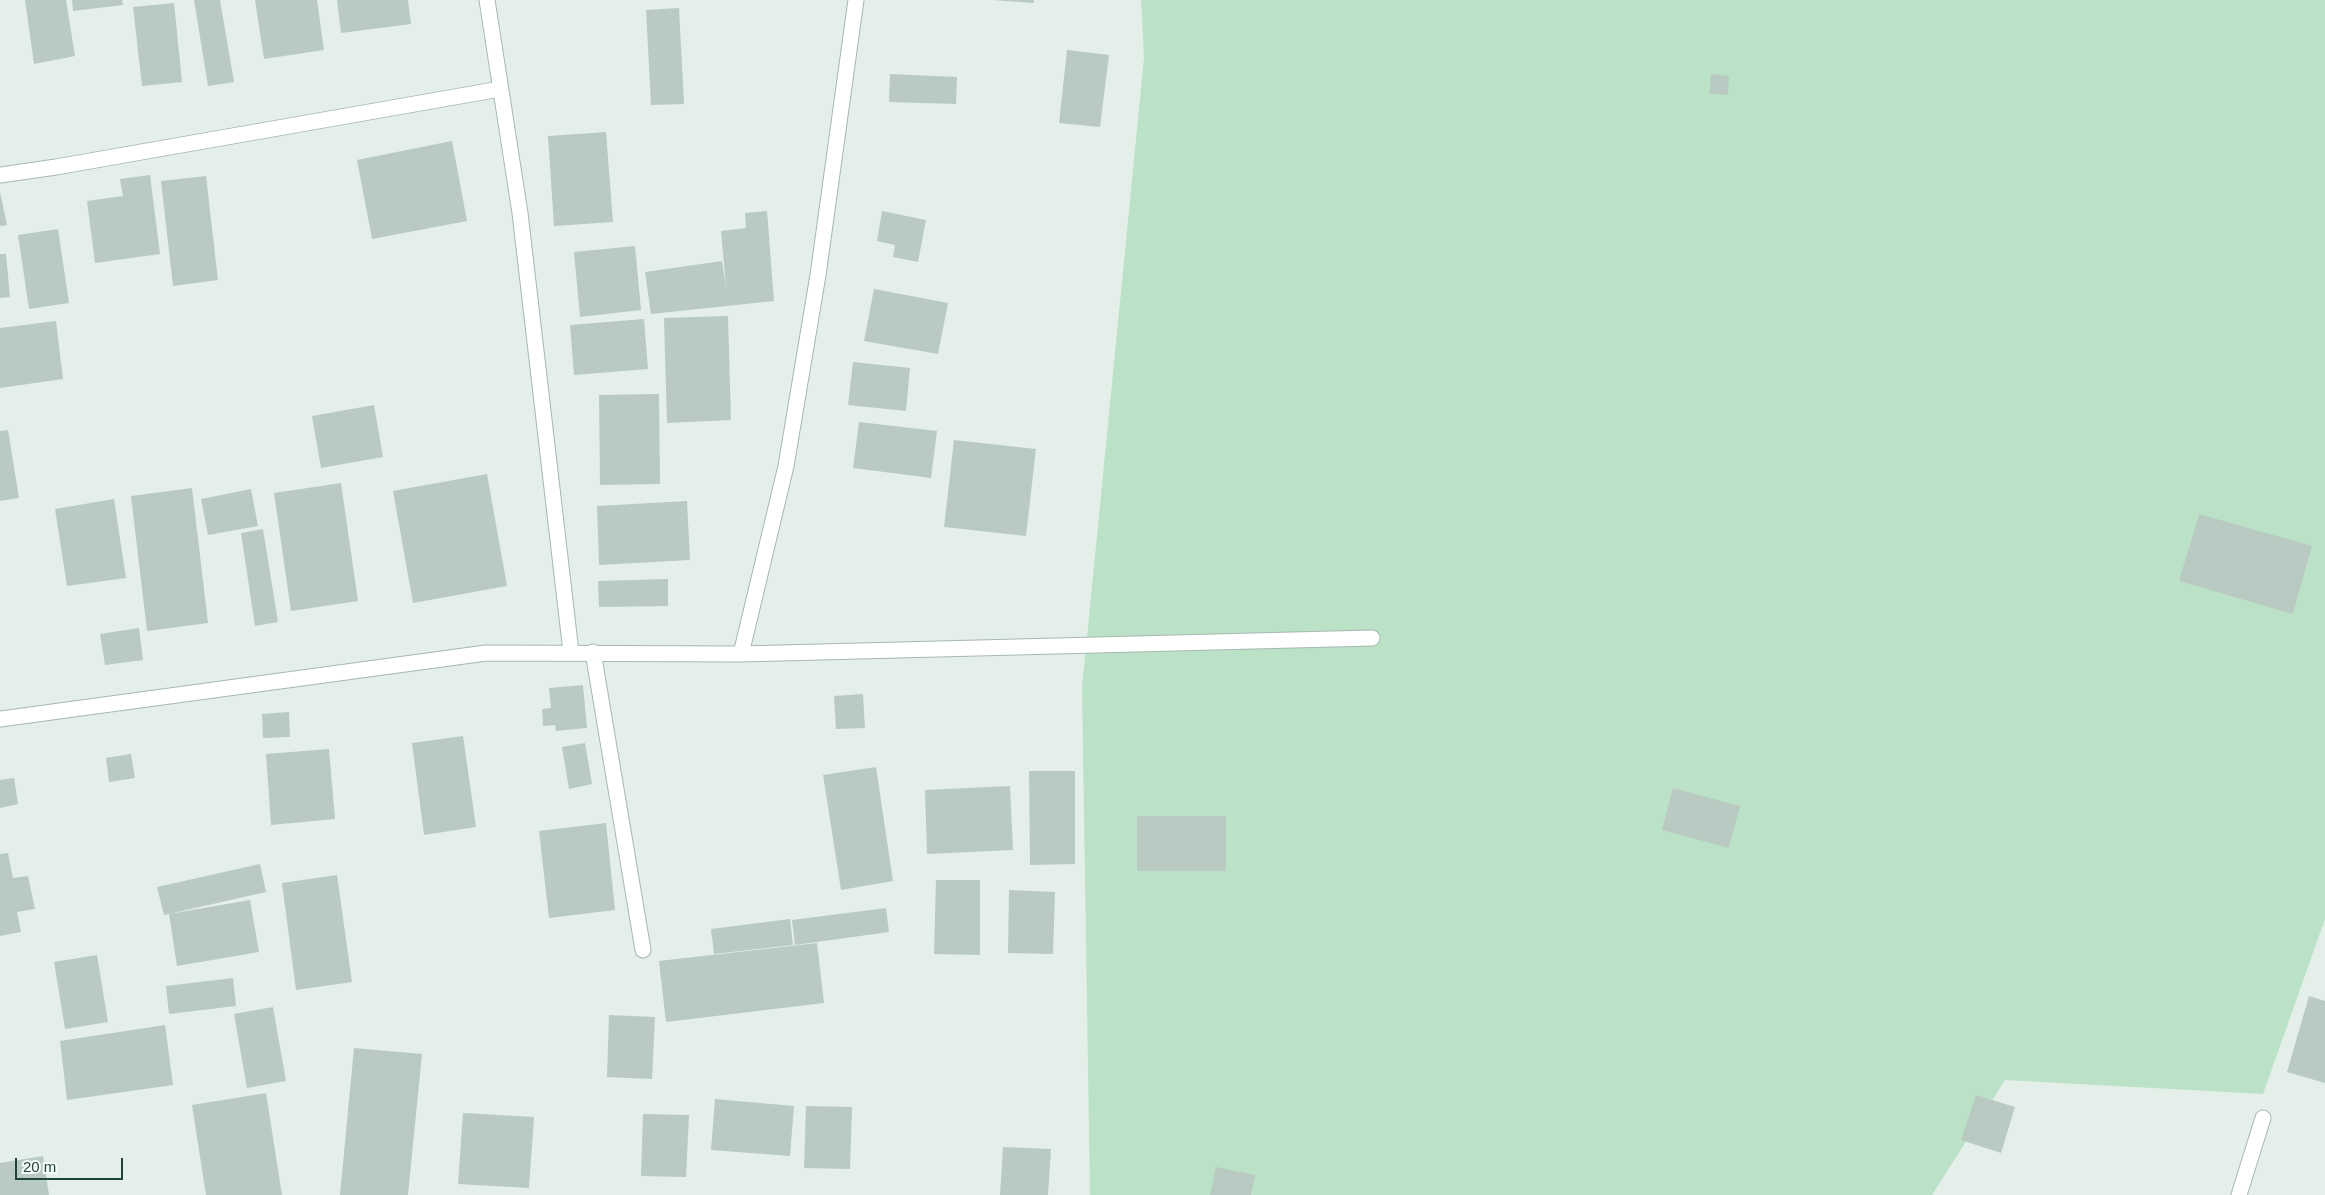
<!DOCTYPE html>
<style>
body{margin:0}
#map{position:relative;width:2325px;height:1195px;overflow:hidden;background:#e4efea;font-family:Arial,sans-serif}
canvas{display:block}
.scale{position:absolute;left:15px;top:1158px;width:108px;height:22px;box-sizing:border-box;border:2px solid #21433b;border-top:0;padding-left:6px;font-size:15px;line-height:18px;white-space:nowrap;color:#21433b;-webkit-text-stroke:4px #f5fbf8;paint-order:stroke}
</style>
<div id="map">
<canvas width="2325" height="1195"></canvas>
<div class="scale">20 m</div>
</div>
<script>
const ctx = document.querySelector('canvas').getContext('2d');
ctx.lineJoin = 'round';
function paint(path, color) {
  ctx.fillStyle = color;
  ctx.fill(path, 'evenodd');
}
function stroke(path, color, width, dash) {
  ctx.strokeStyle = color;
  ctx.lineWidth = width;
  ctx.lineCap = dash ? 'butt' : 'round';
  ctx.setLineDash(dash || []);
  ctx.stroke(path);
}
paint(new Path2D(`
 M 1141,0 L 2325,0 L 2325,919 L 2263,1094 L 2005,1080 L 1932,1195 L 1090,1195 L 1082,688 L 1144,58 Z`), '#bbe2c6');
paint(new Path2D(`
 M 25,0 L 66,0 L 75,56 L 34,64 Z
 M 72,0 L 122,0 L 123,5 L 73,11 Z
 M 194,0 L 220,0 L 234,82 L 208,86 Z
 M 255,0 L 317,0 L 324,50 L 264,59 Z
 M 337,0 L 408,0 L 411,24 L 341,33 Z
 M 992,0 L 1034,0 L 1034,3 Z
 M 174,3 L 182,82 L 142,86 L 133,7 Z
 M 679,8 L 684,104 L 651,105 L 646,10 Z
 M 1067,50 L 1109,55 L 1100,127 L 1059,123 Z
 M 890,74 L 957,77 L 956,104 L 889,102 Z
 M 1711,74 L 1729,76 L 1728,95 L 1709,94 Z
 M 606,132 L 613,222 L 554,226 L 548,136 Z
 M 452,141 L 467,221 L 372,239 L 357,160 Z
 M 150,175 L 160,254 L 95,263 L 87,201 L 123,196 L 120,179 Z
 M 206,176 L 218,280 L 173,286 L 161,181 Z
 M 0,192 L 7,225 L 0,226 Z
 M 767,211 L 774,301 L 651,314 L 645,272 L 722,261 L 726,287 L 721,231 L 746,228 L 745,213 Z
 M 882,211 L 926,220 L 918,262 L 893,257 L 895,245 L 877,241 Z
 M 58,229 L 69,303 L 29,309 L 18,235 Z
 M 635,246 L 641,310 L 580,317 L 574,252 Z
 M 0,254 L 6,254 L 10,297 L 0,298 Z
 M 874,289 L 948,303 L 938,354 L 864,341 Z
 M 728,316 L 731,420 L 667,423 L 664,318 Z
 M 644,319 L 648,369 L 574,375 L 570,325 Z
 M 56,321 L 63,379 L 0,388 L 0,328 Z
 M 853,362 L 910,368 L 906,411 L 848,405 Z
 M 659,394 L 660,484 L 600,485 L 599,395 Z
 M 374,405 L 383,457 L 321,468 L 312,416 Z
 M 859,422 L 937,431 L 931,478 L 853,468 Z
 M 8,430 L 19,498 L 0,501 L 0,431 Z
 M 954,440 L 1036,449 L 1026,536 L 944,527 Z
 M 487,474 L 507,586 L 413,603 L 393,491 Z
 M 341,483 L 358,601 L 291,611 L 274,493 Z
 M 192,488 L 208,623 L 147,631 L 131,496 Z
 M 251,489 L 258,526 L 208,535 L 201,499 Z
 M 114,499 L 126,578 L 67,586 L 55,509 Z
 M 687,501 L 690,560 L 599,565 L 597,506 Z
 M 2199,514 L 2312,546 L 2293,614 L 2179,581 Z
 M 263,529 L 278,622 L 255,626 L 241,533 Z
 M 668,579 L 668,606 L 599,607 L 598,581 Z
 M 139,628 L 143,660 L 105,665 L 100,634 Z
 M 583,685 L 587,728 L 556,731 L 555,725 L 543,726 L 542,709 L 551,708 L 549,688 Z
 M 863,694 L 865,728 L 836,729 L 834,696 Z
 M 289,712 L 290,737 L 263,738 L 262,714 Z
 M 463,736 L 476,827 L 424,835 L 412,743 Z
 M 585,743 L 592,784 L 569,789 L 562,747 Z
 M 329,749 L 335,819 L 271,825 L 266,754 Z
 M 131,754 L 135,778 L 109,782 L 106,758 Z
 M 876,767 L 893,881 L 841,890 L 823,775 Z
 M 1029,771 L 1075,771 L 1075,864 L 1030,865 Z
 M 14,778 L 18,804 L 0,808 L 0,780 Z
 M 1010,786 L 1013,850 L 927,854 L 925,790 Z
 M 1673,788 L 1740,806 L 1729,848 L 1662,830 Z
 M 1137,816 L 1226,816 L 1226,871 L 1137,871 Z
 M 606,823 L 615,910 L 549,918 L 539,831 Z
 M 8,853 L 13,878 L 28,876 L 35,909 L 17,912 L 21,932 L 0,936 L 0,854 Z
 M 260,864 L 266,892 L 164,915 L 157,887 Z
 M 337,875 L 352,982 L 296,990 L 282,883 Z
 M 936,880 L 980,880 L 980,955 L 934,954 Z
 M 1009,890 L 1055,892 L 1053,954 L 1008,953 Z
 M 250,900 L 259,952 L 177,966 L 169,914 Z
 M 886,908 L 889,932 L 795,945 L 792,920 Z
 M 790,919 L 793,945 L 714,954 L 711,929 Z
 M 817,943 L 824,1003 L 666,1022 L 659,961 Z
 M 97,955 L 108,1022 L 65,1029 L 54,962 Z
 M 233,978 L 236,1006 L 169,1014 L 166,986 Z
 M 2309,996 L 2325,1001 L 2325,1083 L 2287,1072 Z
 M 273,1007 L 286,1081 L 247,1088 L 234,1014 Z
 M 609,1015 L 655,1017 L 652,1079 L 607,1077 Z
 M 165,1025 L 173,1085 L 67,1100 L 60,1041 Z
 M 354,1048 L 422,1054 L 408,1195 L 340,1195 Z
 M 266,1093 L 282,1195 L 206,1195 L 192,1105 Z
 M 1976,1095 L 2015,1107 L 2001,1153 L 1961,1140 Z
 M 715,1099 L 794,1106 L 790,1156 L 711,1150 Z
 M 806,1106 L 852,1107 L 850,1169 L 804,1168 Z
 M 463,1113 L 534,1117 L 529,1188 L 458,1184 Z
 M 643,1114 L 689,1115 L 686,1177 L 641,1176 Z
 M 1003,1147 L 1051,1149 L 1048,1195 L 1000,1195 Z
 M 43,1156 L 49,1195 L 0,1195 L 0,1163 Z
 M 1216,1167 L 1255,1175 L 1251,1195 L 1210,1195 Z`), '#b9cac3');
const minor = new Path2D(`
 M 487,0 L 520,213 L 571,652
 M 0,175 L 56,167 L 500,89
 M 593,652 L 643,950
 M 741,654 L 786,466 L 818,275 L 856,0
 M 0,719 L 486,653 L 741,654 L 1372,638
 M 2239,1195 L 2263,1118`);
stroke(minor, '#a6b8b2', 17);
stroke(minor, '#fff', 15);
</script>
